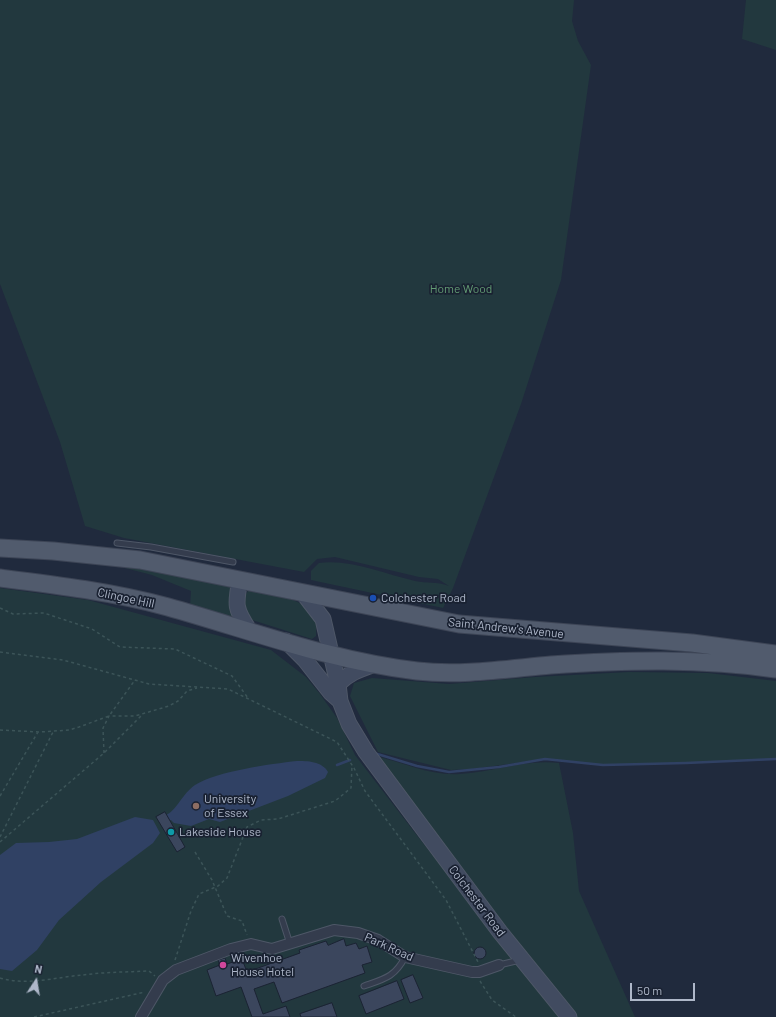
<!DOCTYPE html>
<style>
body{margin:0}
#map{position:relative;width:776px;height:1017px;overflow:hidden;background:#202a3d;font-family:Barlow,sans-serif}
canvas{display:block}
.north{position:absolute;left:16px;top:961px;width:40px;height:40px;-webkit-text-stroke:3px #192131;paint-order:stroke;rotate:12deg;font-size:11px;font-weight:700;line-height:16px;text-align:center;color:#aeb7c9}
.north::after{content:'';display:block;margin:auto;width:14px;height:18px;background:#aeb7c9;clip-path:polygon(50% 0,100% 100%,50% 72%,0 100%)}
.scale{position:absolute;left:630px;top:983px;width:65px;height:18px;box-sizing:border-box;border:2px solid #aeb7c9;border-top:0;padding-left:5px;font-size:12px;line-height:14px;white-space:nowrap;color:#aeb7c9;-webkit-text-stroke:3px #192131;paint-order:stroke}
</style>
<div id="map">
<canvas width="776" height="1017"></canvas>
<div class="north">N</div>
<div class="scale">50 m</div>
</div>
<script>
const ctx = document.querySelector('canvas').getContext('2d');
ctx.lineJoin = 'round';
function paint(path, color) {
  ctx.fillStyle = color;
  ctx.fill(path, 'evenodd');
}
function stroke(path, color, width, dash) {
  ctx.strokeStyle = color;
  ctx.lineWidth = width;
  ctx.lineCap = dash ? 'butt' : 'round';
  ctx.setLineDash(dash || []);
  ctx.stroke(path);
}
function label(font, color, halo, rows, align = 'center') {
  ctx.font = font + ' Barlow,sans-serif';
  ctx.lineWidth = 3.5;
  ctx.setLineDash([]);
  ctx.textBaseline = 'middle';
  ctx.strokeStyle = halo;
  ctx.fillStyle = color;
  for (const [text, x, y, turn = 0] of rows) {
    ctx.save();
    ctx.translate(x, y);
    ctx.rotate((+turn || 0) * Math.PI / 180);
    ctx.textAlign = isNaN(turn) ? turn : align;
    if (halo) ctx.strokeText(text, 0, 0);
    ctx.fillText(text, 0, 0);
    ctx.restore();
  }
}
paint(new Path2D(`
 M 0,0 L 574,0 L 572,21 L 578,41 L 591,65 L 561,280 L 521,404 L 453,588 L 443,608 L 311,580 L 311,571 L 319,563 C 351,559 384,574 415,581 C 427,584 436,581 449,586 L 438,579 L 419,577 L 335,557 L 317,559 L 304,572 L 124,538 L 85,526 L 60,442 L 0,284 Z
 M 746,0 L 776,0 L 776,50 L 742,39 Z
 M 126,564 L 232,585 L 229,603 L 233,618 L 190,607 L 191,591 L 152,575 L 125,568 Z
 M 0,588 L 88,600 L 271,650 L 306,677 L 320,694 L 337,718 L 355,755 L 419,838 L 562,1017 L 0,1017 Z
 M 249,590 C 276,596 321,597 316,636 L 312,639 L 249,619 L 242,599 Z
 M 629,672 L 708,673 L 776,681 L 776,759 L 686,763 L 603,765 L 545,759 L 472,769 L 451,770 L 378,752 L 350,696 L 354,683 L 372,678 L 449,684 L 535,677 Z
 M 376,756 C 404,763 431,776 460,774 C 493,772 526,759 559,763 L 573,833 L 579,891 L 635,1017 L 576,1017 L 526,957 Z`), '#22383e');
paint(new Path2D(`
 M 297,761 C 307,761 322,761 328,772 L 325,778 L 288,796 L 220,822 L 209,819 L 191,826 L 174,823 L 171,820 L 169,821 L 166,815 C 177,810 182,794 195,785 C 218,771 270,764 297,761 Z
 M 135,817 L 153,820 L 160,833 L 153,843 L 101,882 L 59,920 L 37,950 L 12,971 L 0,969 L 0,855 L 16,843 L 49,842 L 77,839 Z`), '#304164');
stroke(new Path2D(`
 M 374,753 L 417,766 L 449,772 L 499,767 L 545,759 L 603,765 L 686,763 L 776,759
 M 337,765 L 350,760`), '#304164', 2.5);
const building = new Path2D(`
 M 165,812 L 185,847 L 177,852 L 156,817 Z
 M 344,939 L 346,946 L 356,943 L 359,949 L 367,946 L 372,962 L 362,965 L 365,973 L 282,1003 L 274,982 L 254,989 L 263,1014 L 286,1006 L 290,1017 L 252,1017 L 241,987 L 216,996 L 207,970 L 220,965 L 218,960 L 225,958 L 227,964 L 242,959 L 247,972 L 300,953 L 299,950 L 326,941 L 328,945 Z
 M474 953a6 6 0 1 1 12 0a6 6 0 1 1-12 0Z
 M 413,975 L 423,998 L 410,1003 L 401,980 Z
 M 397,981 L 404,999 L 366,1014 L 359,996 Z
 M 332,1003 L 337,1017 L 301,1017 L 300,1014 Z`);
paint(building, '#3b465d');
stroke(building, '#1b2333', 1);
const lane = new Path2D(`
 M 117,543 L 151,547 L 233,562
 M 282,919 L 290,944
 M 499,965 L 520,960
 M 364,986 C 384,979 395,977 405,957`);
const street = new Path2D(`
 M 141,1017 L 163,980 L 176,970 L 231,949 L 251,944 L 272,949 L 334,930 L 358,933 L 378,940 L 405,957 L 472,972 L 479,972 L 499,965`);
const secondary = new Path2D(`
 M 240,580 C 235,605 235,609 249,630
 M 303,593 L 323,619 L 338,684 L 340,701 L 349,724 L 366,752 L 500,932 L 569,1017
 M 286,641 L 305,660 L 331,693 L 340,701
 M 338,684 C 349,673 358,670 372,665`);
const primary = new Path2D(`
 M 0,548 L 53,551 L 140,560 L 459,624 L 692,643 L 776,654
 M 0,578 C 56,585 113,592 168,607 C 250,630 331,661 417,671 C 461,676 506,669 551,665 C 626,660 701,658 776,669`);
stroke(lane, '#4e5767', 7);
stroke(street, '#4e5767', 12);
stroke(secondary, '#4e5767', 17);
stroke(primary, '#3d4556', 19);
stroke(new Path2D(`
 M 0,608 L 13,614 L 44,613 L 92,629 L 120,647 L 175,649 L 232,676 L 248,698
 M 0,652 L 63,660 L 149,684 L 228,689 L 337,742 L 354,768 L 365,791 L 446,900 L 478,962
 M 0,730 L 40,732 L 69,730 L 79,727 L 109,716 L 135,680
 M 104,753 L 103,728 L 109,716 L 135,716 L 169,706 L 178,701 L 187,691 L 197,688
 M 0,796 L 38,732
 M 0,837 L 53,732
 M 0,842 L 104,753 L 143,714
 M 195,852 L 212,880 L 227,916 L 242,921 L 247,935
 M 175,960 L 191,911 L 199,894 L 218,886 L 227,878 L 247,827 L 261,820 L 278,819 L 335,801 L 351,788 L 352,765
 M 0,978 C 26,986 57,977 83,975 C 105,972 127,972 149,971 L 155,976
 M 480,981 L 492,1000 L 516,1017
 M 34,1017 L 145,992`), '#3c5458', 1.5, [3, 3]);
stroke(lane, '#343c4d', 5);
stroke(street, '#343c4d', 10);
stroke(secondary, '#414b60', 15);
stroke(primary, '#515b6d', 17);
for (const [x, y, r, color] of [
 [373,598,4,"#1a4fb4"],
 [196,806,4,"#8d6e63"],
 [171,832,4,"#0f9aa8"],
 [223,965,4,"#d1479c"]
]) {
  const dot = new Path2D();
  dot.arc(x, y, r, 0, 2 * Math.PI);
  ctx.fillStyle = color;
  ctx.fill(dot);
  stroke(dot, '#192131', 1.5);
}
label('12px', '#639c74', '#192131', [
 ["Home Wood",461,289]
]);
label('12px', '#aeb7c9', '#192131', [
 ["Clingoe Hill",126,598,12],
 ["Saint Andrew's Avenue",506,628,6],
 ["Colchester Road",477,901,53],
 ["Park Road",389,947,24]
]);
label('12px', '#aeb7c9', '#192131', [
 ["Colchester Road",381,598],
 ["University",204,799],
 ["of Essex",204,813],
 ["Lakeside House",179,832],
 ["Wivenhoe",231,958],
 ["House Hotel",231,972]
], 'left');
</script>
